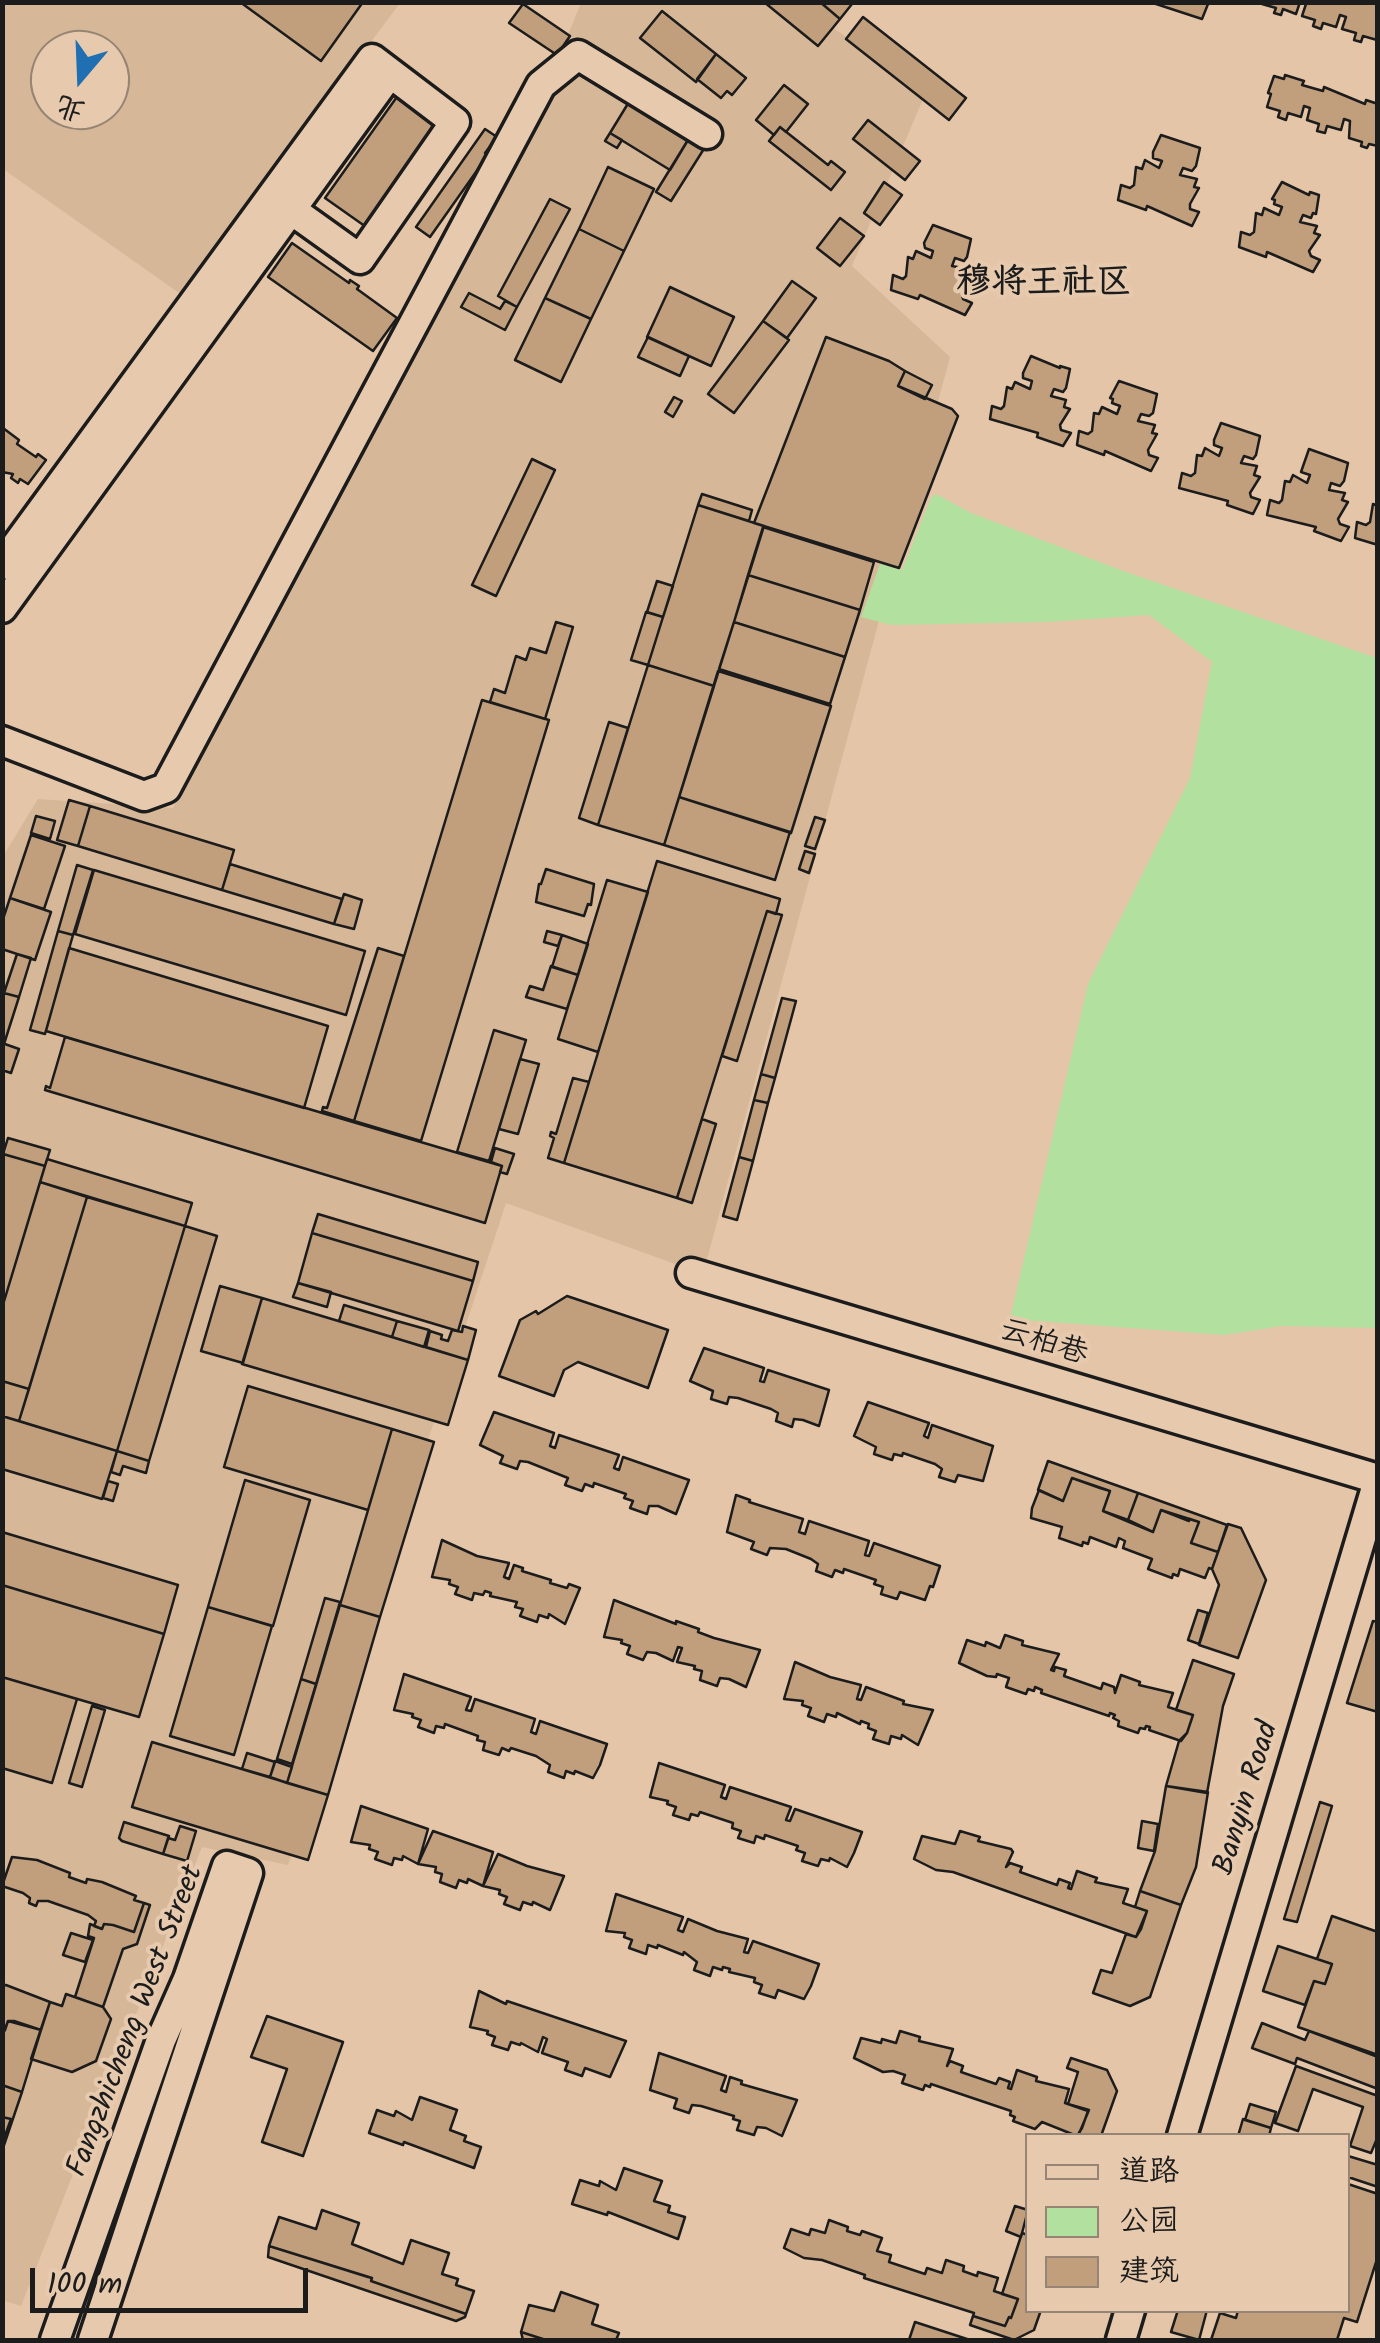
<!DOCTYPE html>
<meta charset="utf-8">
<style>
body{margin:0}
#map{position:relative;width:1380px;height:2343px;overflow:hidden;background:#e4c5a7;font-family:Kalam,"LXGW WenKai TC",sans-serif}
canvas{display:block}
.frame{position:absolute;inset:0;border:5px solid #1c1c1c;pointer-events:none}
.legend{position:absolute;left:1025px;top:2133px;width:325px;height:180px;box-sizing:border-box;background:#e7caae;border:2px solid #968474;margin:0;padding:12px 18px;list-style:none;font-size:30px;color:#1c1c1c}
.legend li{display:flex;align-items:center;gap:20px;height:50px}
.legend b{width:50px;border:2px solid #968474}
.north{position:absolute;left:30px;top:30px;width:100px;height:100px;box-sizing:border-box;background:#e7caae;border:2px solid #968474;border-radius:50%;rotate:199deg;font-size:28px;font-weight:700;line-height:40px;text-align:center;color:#1c1c1c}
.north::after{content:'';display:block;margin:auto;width:35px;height:45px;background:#1f6fb2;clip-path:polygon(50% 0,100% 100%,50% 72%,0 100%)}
.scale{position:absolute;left:30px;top:2268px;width:278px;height:45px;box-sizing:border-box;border:5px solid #1c1c1c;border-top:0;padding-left:12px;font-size:30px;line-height:35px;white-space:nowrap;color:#1c1c1c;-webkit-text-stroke:8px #e7caae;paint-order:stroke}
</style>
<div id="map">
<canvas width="1380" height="2343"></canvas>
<div class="frame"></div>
<ul class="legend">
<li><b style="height:12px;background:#e7caae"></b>道路</li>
<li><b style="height:28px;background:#b2e09e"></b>公园</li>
<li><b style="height:28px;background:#c19f7c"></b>建筑</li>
</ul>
<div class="north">北</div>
<div class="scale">100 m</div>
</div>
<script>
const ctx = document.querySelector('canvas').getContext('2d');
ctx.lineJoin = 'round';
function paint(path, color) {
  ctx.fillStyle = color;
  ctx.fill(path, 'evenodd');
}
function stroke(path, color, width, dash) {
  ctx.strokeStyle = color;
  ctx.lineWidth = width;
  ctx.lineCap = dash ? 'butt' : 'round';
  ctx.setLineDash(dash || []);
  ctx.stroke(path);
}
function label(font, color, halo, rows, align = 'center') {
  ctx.font = font + ' Kalam,"LXGW WenKai TC",sans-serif';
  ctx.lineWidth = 8;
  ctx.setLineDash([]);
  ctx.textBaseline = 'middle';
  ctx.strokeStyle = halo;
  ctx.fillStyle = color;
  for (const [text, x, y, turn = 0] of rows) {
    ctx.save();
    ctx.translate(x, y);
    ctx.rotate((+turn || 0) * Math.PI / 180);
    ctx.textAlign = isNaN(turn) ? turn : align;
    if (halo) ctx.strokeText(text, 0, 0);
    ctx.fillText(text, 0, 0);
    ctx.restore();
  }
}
paint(new Path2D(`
 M 3,3 L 400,3 L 182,295 L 3,169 ZM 50,50 L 110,50 L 110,110 L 50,110 Z
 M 581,3 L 797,3 L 926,92 L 852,266 L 950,357 L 703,1274 L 506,1203 L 288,1865 L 202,1847 L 21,2306 L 2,2300 L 2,858 L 38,799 L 173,808 L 542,98 Z`), '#d6b797');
paint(new Path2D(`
 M 936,494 L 971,513 L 1123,571 L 1377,658 L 1377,1328 L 1281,1326 L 1224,1335 L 1010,1319 L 1088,984 L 1190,778 L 1212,662 L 1149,615 L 1046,622 L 891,625 L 861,617 L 880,564 L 902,570 L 931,498 Z`), '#b2e09e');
const building = new Path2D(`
 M 240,2 L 363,2 L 321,61 Z
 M 764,2 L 820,2 L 840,19 L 818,46 Z
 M 820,2 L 850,2 L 852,4 L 840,19 Z
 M 1150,2 L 1204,2 L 1208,4 L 1202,19 Z
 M 1300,2 L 1296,14 L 1283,9 L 1281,15 L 1274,13 L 1276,8 L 1262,4 Z
 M 1302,2 L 1378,2 L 1377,40 L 1363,36 L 1361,42 L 1354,40 L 1356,33 L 1342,29 L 1346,17 L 1340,15 L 1336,27 L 1323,23 L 1321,29 L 1313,26 L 1315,20 L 1302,16 L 1306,4 Z
 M 523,4 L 570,36 L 557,55 L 509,23 Z
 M 662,11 L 716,54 L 696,82 L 640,38 Z
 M 863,17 L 966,98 L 949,120 L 846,39 Z
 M 716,54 L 746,78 L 732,95 L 727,91 L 721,98 L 697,79 Z
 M 1285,75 L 1304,81 L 1302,85 L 1323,91 L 1324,87 L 1365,104 L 1366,100 L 1378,104 L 1378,146 L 1369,144 L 1367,148 L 1361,146 L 1362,142 L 1349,138 L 1350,121 L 1344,119 L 1341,130 L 1327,126 L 1325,133 L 1317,131 L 1319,124 L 1307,120 L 1310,108 L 1304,106 L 1301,117 L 1288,113 L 1286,120 L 1278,117 L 1280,111 L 1267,107 L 1271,94 L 1268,93 L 1274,76 L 1284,79 Z
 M 784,85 L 808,104 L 786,132 L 780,127 L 774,135 L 756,120 Z
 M 399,94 L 460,136 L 386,241 L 325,198 Z
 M 632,97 L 691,135 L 670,170 L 610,133 Z
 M 868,120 L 920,161 L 905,180 L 853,139 Z
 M 780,127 L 828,165 L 831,161 L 845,172 L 831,190 L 769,141 Z
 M 485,129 L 497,137 L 485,153 L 488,155 L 430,237 L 416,227 Z
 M 610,133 L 622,140 L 617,148 L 605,141 Z
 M 691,135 L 707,144 L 671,201 L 656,192 Z
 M 1161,135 L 1200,148 L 1196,166 L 1192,171 L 1183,168 L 1180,175 L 1197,179 L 1194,187 L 1199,188 L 1190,204 L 1190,209 L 1199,212 L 1192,226 L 1147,206 L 1146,210 L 1118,200 L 1121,185 L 1130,188 L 1134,185 L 1136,167 L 1142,169 L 1145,160 L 1159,168 L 1162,161 L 1153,158 L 1153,152 Z
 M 608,167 L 654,189 L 624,251 L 579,229 Z
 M 884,182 L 902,195 L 880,225 L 864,213 Z
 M 1282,182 L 1309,195 L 1310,192 L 1319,195 L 1316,214 L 1313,213 L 1311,218 L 1303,215 L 1300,222 L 1317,226 L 1314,233 L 1320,235 L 1309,251 L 1311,256 L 1320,260 L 1313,272 L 1267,252 L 1266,257 L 1239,247 L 1241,232 L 1250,235 L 1254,232 L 1256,213 L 1262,215 L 1264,208 L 1279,215 L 1282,207 L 1274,204 L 1275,200 L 1272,199 Z
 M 550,199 L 570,209 L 517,307 L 498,296 Z
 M 840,218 L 864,236 L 840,266 L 817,248 Z
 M 933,225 L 971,239 L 967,257 L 964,261 L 955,258 L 952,266 L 968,269 L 966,277 L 971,279 L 962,295 L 963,299 L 972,303 L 965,315 L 920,295 L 918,299 L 891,290 L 893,275 L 903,279 L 906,276 L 908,257 L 913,259 L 916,251 L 931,258 L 933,251 L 925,248 L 924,243 Z
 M 579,229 L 624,251 L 591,319 L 545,298 Z
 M 292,243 L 349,283 L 350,280 L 359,286 L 357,289 L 397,318 L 373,351 L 268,277 Z
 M 792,281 L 816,298 L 787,338 L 763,321 Z
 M 670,287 L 734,317 L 711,366 L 647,337 Z
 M 469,293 L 500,309 L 505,301 L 517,307 L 505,330 L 461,307 Z
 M 545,298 L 591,319 L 561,382 L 515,360 Z
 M 763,321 L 789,340 L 734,413 L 708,394 Z
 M 648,337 L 689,356 L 680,376 L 638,357 Z
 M 826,337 L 889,361 L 905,371 L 898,386 L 952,409 L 958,416 L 899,568 L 754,523 Z
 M 1031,356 L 1060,368 L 1060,366 L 1070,369 L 1066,388 L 1063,392 L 1054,389 L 1051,396 L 1066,400 L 1064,407 L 1070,409 L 1060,425 L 1061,430 L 1071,433 L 1063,446 L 1037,437 L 1038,433 L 990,419 L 992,406 L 1001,409 L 1004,406 L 1007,387 L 1012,389 L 1015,382 L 1030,389 L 1032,381 L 1023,378 L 1023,373 Z
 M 905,371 L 932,385 L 925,399 L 898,386 Z
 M 1119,381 L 1157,394 L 1153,413 L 1149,416 L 1141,414 L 1138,421 L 1155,425 L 1152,433 L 1157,434 L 1148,450 L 1149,455 L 1158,458 L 1151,471 L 1105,451 L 1104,455 L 1077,445 L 1079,431 L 1088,434 L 1092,431 L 1094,413 L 1099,414 L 1102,407 L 1117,414 L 1120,406 L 1112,403 L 1113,399 L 1110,398 Z
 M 674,397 L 682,401 L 673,417 L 665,412 Z
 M 1221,423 L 1260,436 L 1256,455 L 1253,459 L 1244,456 L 1241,463 L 1257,466 L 1254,475 L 1260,477 L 1250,493 L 1251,497 L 1260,500 L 1253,514 L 1227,505 L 1228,501 L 1179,488 L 1182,473 L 1191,476 L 1195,473 L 1197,455 L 1202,456 L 1205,448 L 1219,456 L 1222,448 L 1214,445 L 1214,440 Z
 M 3,428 L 19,440 L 17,444 L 36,457 L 38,454 L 46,460 L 28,484 L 20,479 L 18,483 L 11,478 L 13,474 L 2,472 Z
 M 1309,449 L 1348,463 L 1344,481 L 1340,486 L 1331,483 L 1329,490 L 1345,493 L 1342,500 L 1348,502 L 1338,519 L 1340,524 L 1349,527 L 1341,541 L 1314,531 L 1316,527 L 1267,515 L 1270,500 L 1279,503 L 1282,500 L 1285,481 L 1290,482 L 1293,475 L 1307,483 L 1310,475 L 1301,472 Z
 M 532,459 L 555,470 L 496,596 L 472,585 Z
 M 702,494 L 752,510 L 749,521 L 698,505 Z
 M 1373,504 L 1378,506 L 1378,545 L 1355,538 L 1357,522 L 1366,525 L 1370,522 Z
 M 698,505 L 764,526 L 714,686 L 648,665 Z
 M 763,527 L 874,562 L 860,610 L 748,575 Z
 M 748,575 L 860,610 L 845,657 L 734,622 Z
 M 657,581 L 673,586 L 663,617 L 647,612 Z
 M 646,612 L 663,617 L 648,665 L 631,660 Z
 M 556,622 L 573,627 L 545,719 L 490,702 L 494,689 L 505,693 L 516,656 L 526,660 L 530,648 L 546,653 Z
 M 734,622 L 845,657 L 830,704 L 719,669 Z
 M 648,665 L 714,686 L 664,845 L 598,825 Z
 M 718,671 L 831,706 L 791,833 L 679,797 Z
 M 482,700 L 549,720 L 421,1141 L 354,1121 Z
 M 609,722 L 628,728 L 598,825 L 579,818 Z
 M 679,797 L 790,832 L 775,880 L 664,845 Z
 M 69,800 L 90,806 L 78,846 L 57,840 Z
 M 90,806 L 234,850 L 222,890 L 78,846 Z
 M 36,816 L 55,821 L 50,839 L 31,833 Z
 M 815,817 L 825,820 L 815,849 L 805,846 Z
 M 31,835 L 65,846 L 44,909 L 10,898 Z
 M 805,851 L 815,854 L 809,873 L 799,869 Z
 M 657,861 L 780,899 L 776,914 L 767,911 L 677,1198 L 564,1163 Z
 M 230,864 L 342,899 L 334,924 L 222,890 Z
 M 77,865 L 93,870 L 73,935 L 58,931 Z
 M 546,869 L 594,884 L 591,905 L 588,904 L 584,916 L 536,902 L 539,884 L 541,884 Z
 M 94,870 L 365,951 L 346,1015 L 75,934 Z
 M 607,880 L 648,892 L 598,1052 L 558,1039 Z
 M 344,894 L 362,900 L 354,929 L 334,924 Z
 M 10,898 L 51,912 L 35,960 L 2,949 L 2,922 Z
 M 767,911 L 782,915 L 737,1061 L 722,1056 Z
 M 58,931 L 73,935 L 45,1034 L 30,1030 Z
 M 547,931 L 562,935 L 558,946 L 544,942 Z
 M 562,935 L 588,944 L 578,975 L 552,967 Z
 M 69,948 L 328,1026 L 304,1108 L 46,1031 Z
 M 378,948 L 404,956 L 354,1121 L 322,1111 L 323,1107 L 327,1108 Z
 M 17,954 L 31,958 L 19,997 L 4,993 Z
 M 551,966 L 578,975 L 567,1009 L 526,997 L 530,986 L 543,990 Z
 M 4,993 L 19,997 L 4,1044 L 2,998 Z
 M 782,998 L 796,1001 L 775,1078 L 761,1074 Z
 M 494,1030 L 526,1040 L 489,1161 L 457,1152 Z
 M 65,1037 L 502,1166 L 485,1223 L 45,1090 L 46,1086 L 50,1088 Z
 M 2,1043 L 19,1049 L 11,1073 L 2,1070 Z
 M 520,1059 L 539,1064 L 518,1134 L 499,1129 Z
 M 761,1074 L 775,1078 L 768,1103 L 754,1100 Z
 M 573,1078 L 589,1082 L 564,1163 L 548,1158 L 554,1138 L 550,1136 L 551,1132 L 556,1134 Z
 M 754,1100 L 768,1103 L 753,1161 L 739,1157 Z
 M 702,1119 L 716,1124 L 692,1203 L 677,1198 Z
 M 8,1138 L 50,1150 L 45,1166 L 3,1154 Z
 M 495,1148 L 514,1154 L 507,1174 L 500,1172 L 502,1166 L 491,1162 Z
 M 3,1154 L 45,1166 L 2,1308 L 2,1156 Z
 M 739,1157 L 753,1161 L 737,1220 L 723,1216 Z
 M 47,1159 L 192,1203 L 185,1226 L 40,1182 Z
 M 40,1182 L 87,1197 L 29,1389 L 2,1381 L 2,1308 Z
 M 87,1197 L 185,1226 L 117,1451 L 19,1421 Z
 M 318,1214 L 478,1262 L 473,1281 L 312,1233 Z
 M 185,1226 L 217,1236 L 149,1461 L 117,1451 Z
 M 312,1233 L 473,1281 L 458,1331 L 298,1283 Z
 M 298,1283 L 331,1292 L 327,1307 L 293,1297 Z
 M 220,1286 L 262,1298 L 243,1363 L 201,1351 Z
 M 567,1296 L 668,1330 L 648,1388 L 578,1362 L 564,1370 L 554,1396 L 499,1376 L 520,1320 L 536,1311 L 538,1314 Z
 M 262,1298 L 468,1360 L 448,1425 L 242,1364 Z
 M 344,1305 L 397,1321 L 392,1337 L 339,1321 Z
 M 397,1321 L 429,1330 L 424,1347 L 392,1337 Z
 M 463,1326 L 476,1330 L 468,1360 L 426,1347 L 430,1331 L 442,1335 L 441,1339 L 448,1341 L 452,1330 L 462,1332 Z
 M 704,1348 L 764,1368 L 760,1381 L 764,1382 L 768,1370 L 829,1390 L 819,1426 L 803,1420 L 794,1419 L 792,1427 L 776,1421 L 778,1413 L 771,1409 L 738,1398 L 729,1397 L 727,1404 L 711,1399 L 713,1391 L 690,1381 Z
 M 2,1381 L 29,1389 L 19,1421 L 2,1416 Z
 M 248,1386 L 392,1429 L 368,1510 L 224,1467 Z
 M 868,1402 L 929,1423 L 924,1436 L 928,1438 L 932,1425 L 993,1446 L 983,1481 L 958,1475 L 955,1482 L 939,1477 L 942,1469 L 935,1464 L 903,1453 L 902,1456 L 894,1454 L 892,1460 L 874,1454 L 876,1447 L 854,1436 Z
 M 494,1412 L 554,1433 L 550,1446 L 555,1448 L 559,1435 L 619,1455 L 614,1468 L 619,1470 L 623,1457 L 689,1480 L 676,1514 L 658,1506 L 649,1506 L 647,1514 L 630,1508 L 633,1501 L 624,1498 L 626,1494 L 594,1483 L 593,1487 L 585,1484 L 582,1491 L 565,1485 L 568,1478 L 528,1462 L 520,1461 L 517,1469 L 500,1463 L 503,1456 L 480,1445 Z
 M 2,1416 L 117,1451 L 102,1499 L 2,1469 Z
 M 392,1429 L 434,1442 L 380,1617 L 340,1605 Z
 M 117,1451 L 149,1461 L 146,1473 L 123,1466 L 120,1475 L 111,1472 Z
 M 1048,1461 L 1138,1493 L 1128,1520 L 1103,1511 L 1110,1491 L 1100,1488 L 1072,1478 L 1063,1501 L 1038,1490 Z
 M 1072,1478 L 1110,1491 L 1103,1511 L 1153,1532 L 1161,1510 L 1199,1522 L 1191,1543 L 1218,1552 L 1212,1569 L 1209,1568 L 1205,1578 L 1180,1569 L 1178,1576 L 1173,1574 L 1172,1578 L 1148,1569 L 1152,1559 L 1123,1548 L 1125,1541 L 1119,1538 L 1116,1547 L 1090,1537 L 1088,1544 L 1083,1542 L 1082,1546 L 1059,1538 L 1062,1527 L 1031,1518 L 1032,1508 L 1039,1490 L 1063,1501 Z
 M 245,1480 L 310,1500 L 273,1626 L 208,1607 Z
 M 108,1481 L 118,1484 L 113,1501 L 103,1498 Z
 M 1138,1493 L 1227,1525 L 1218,1552 L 1191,1543 L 1199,1522 L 1190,1519 L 1189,1521 L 1161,1510 L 1153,1532 L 1128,1520 Z
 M 736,1495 L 750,1500 L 749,1502 L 803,1519 L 799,1532 L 805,1534 L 809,1521 L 869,1541 L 865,1555 L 869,1556 L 874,1543 L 940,1566 L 933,1587 L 930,1586 L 925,1600 L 900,1592 L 897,1599 L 881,1594 L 883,1587 L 874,1584 L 876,1580 L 844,1569 L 843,1573 L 835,1570 L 832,1577 L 816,1571 L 818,1564 L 811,1559 L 786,1549 L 770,1548 L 767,1555 L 751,1549 L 754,1542 L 727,1532 Z
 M 1228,1524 L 1241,1528 L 1266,1580 L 1238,1658 L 1199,1645 L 1219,1585 L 1212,1569 Z
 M 2,1532 L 178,1585 L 164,1634 L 2,1585 Z
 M 442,1540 L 477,1556 L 509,1563 L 504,1577 L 509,1579 L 514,1565 L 523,1568 L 522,1571 L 551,1580 L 550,1583 L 567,1588 L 569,1584 L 580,1588 L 565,1624 L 549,1614 L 548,1618 L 539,1615 L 537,1622 L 520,1616 L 523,1609 L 515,1607 L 517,1602 L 490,1596 L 491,1593 L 485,1591 L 483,1595 L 474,1593 L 472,1600 L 455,1594 L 458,1587 L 449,1584 L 450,1580 L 432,1577 Z
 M 2,1585 L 164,1634 L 139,1717 L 2,1677 Z
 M 325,1598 L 340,1602 L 316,1684 L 301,1679 Z
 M 614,1600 L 676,1624 L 676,1621 L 699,1629 L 698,1632 L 714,1638 L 760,1650 L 746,1687 L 729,1679 L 720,1678 L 717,1686 L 700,1680 L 702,1671 L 694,1669 L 695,1666 L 677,1662 L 682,1648 L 678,1647 L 673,1661 L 656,1653 L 647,1652 L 643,1660 L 627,1654 L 630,1646 L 621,1643 L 622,1640 L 604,1637 Z
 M 340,1605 L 380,1617 L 328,1795 L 287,1783 Z
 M 208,1607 L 272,1626 L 234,1755 L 170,1736 Z
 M 1198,1610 L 1208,1613 L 1199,1644 L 1188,1640 Z
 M 1373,1621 L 1378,1622 L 1378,1712 L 1347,1703 Z
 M 1005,1635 L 1023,1641 L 1022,1645 L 1059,1654 L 1051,1670 L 1054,1671 L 1055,1667 L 1066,1670 L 1064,1676 L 1101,1689 L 1103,1683 L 1114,1687 L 1115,1693 L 1121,1675 L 1140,1682 L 1139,1685 L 1173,1693 L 1168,1707 L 1193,1715 L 1187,1733 L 1181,1741 L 1149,1730 L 1150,1727 L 1146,1726 L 1145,1729 L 1140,1728 L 1138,1733 L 1118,1726 L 1119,1721 L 1113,1718 L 1115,1715 L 1110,1713 L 1109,1716 L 1041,1693 L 1042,1690 L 1035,1687 L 1034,1691 L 1028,1689 L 1026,1694 L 1006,1687 L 1009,1678 L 997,1674 L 996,1677 L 987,1676 L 959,1663 L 967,1640 L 985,1646 L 986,1642 L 1000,1648 Z
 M 1193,1660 L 1234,1674 L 1223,1706 L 1207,1793 L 1166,1786 L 1179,1741 L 1187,1733 L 1193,1715 L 1176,1710 Z
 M 795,1662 L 830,1677 L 861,1685 L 857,1699 L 861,1700 L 866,1687 L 904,1701 L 903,1704 L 933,1710 L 918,1745 L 902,1735 L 901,1739 L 891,1736 L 889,1744 L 873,1739 L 876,1731 L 868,1728 L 869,1724 L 861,1721 L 860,1724 L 837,1713 L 836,1717 L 827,1714 L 824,1722 L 808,1716 L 811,1708 L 802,1705 L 803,1701 L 784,1699 Z
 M 404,1674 L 471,1697 L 466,1710 L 471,1711 L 475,1699 L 535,1719 L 531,1732 L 536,1734 L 540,1721 L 607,1744 L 600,1765 L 593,1778 L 575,1771 L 574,1774 L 566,1771 L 564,1778 L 548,1772 L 550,1765 L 536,1756 L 511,1748 L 509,1751 L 502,1748 L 499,1755 L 483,1750 L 485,1742 L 477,1740 L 478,1736 L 445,1724 L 444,1728 L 436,1726 L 434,1733 L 418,1727 L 421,1720 L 412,1717 L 413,1714 L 394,1710 Z
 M 2,1677 L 77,1699 L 52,1783 L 2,1768 Z
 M 301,1679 L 316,1684 L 292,1764 L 277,1759 Z
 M 92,1706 L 105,1710 L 82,1787 L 69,1783 Z
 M 152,1742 L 328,1795 L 308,1860 L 132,1807 Z
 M 247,1753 L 275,1762 L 270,1777 L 242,1769 Z
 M 275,1761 L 292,1767 L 287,1783 L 270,1777 Z
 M 659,1763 L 725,1785 L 721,1797 L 726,1799 L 730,1787 L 791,1807 L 786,1820 L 790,1821 L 795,1809 L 862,1832 L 854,1853 L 847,1867 L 830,1858 L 829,1861 L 821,1859 L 818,1866 L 802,1861 L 805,1853 L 796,1850 L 798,1846 L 765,1835 L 764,1839 L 756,1836 L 754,1843 L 738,1838 L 741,1831 L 732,1828 L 733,1823 L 700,1812 L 698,1816 L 691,1814 L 689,1820 L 673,1815 L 676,1807 L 667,1804 L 668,1801 L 650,1797 Z
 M 1166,1786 L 1208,1792 L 1196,1867 L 1181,1905 L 1140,1891 L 1155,1851 Z
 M 1320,1802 L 1332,1806 L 1297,1922 L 1284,1919 Z
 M 361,1806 L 428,1829 L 418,1864 L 403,1856 L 402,1860 L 394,1858 L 392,1865 L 375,1859 L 378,1852 L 369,1849 L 370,1845 L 351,1842 Z
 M 1142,1821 L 1158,1824 L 1154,1851 L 1138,1848 Z
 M 124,1822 L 169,1836 L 163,1854 L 122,1841 L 119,1838 Z
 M 180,1826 L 196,1831 L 187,1861 L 163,1854 L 168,1838 L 175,1840 Z
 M 433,1831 L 493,1852 L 483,1886 L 468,1879 L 467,1883 L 459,1880 L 456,1888 L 440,1882 L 442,1874 L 435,1872 L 436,1867 L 418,1864 Z
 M 960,1831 L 980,1837 L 978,1841 L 1011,1849 L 1013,1852 L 1006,1867 L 1010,1863 L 1022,1867 L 1020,1872 L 1057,1885 L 1059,1879 L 1070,1883 L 1068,1888 L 1071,1889 L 1077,1871 L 1097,1878 L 1095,1882 L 1128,1889 L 1123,1903 L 1147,1911 L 1136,1937 L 953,1872 L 936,1870 L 914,1859 L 922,1836 L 955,1844 Z
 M 498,1854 L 527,1866 L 564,1876 L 550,1910 L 533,1902 L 532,1905 L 523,1902 L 520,1910 L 504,1904 L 507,1897 L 499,1894 L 500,1890 L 483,1886 Z
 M 12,1857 L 37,1860 L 70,1873 L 69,1877 L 86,1883 L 87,1879 L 102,1882 L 136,1896 L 134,1900 L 144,1903 L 134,1932 L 113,1925 L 104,1924 L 102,1929 L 94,1926 L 96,1921 L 88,1915 L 48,1901 L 38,1901 L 36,1906 L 29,1903 L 30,1898 L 23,1893 L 2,1886 Z
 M 1140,1891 L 1181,1905 L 1150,1997 L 1130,2006 L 1093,1993 L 1101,1970 L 1112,1973 L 1126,1934 L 1136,1937 L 1141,1929 L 1147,1911 L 1135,1907 Z
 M 616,1894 L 683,1917 L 678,1930 L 683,1932 L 688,1919 L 717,1931 L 748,1939 L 744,1952 L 748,1953 L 753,1941 L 819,1964 L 811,1986 L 804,1999 L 778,1990 L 775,1998 L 759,1993 L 762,1985 L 754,1982 L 755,1978 L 729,1972 L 730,1969 L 723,1967 L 722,1970 L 713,1967 L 710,1976 L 694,1970 L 697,1962 L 684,1952 L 683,1955 L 658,1945 L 657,1948 L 648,1945 L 646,1954 L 629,1948 L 632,1940 L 624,1937 L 625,1933 L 606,1931 Z
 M 144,1903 L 150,1905 L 137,1944 L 123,1949 L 103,2007 L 75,1997 L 94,1938 L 88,1936 L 90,1924 L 102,1929 L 104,1924 L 113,1925 L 134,1932 Z
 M 1332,1916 L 1378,1932 L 1378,2055 L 1298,2027 L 1314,1981 L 1325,1984 L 1332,1964 L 1317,1959 Z
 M 71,1933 L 93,1940 L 85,1962 L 63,1955 Z
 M 1278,1946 L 1332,1964 L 1325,1984 L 1314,1981 L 1305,2005 L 1263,1991 Z
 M 6,1985 L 50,2002 L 41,2030 L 14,2021 L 8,2021 L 5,2030 L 2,2029 L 2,1986 Z
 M 479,1991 L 506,2004 L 507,2001 L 626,2041 L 610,2077 L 585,2068 L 582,2076 L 565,2070 L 568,2062 L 542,2053 L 547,2039 L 543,2037 L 538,2052 L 521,2043 L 520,2045 L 511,2042 L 508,2050 L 492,2045 L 495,2037 L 487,2034 L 488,2031 L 470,2027 Z
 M 66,1994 L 103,2007 L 111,2019 L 96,2061 L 72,2072 L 31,2059 L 50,2002 L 62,2006 Z
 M 267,2016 L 343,2042 L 303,2156 L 262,2142 L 287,2069 L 251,2057 Z
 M 8,2021 L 41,2030 L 22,2092 L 2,2085 L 2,2037 Z
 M 1262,2023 L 1305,2040 L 1309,2031 L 1378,2057 L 1378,2089 L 1297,2058 L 1295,2064 L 1252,2048 Z
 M 900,2031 L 920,2037 L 919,2041 L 953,2049 L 947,2066 L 950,2061 L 963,2066 L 961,2072 L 996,2084 L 999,2078 L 1010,2082 L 1008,2088 L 1011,2089 L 1017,2070 L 1037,2077 L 1036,2081 L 1069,2089 L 1065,2103 L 1088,2111 L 1082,2128 L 1077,2136 L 1042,2122 L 1035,2129 L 1013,2121 L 1015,2117 L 1010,2115 L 1011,2111 L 931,2084 L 930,2087 L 925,2085 L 923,2090 L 902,2083 L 905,2075 L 893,2071 L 883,2072 L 854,2058 L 861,2038 L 881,2043 L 882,2039 L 896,2043 Z
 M 659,2053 L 726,2076 L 721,2090 L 726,2092 L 730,2077 L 742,2081 L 741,2084 L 797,2100 L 782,2136 L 766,2128 L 757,2127 L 754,2135 L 737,2130 L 740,2121 L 733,2119 L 734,2116 L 701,2106 L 692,2105 L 689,2113 L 674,2108 L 677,2099 L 650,2090 Z
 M 1071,2058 L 1107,2070 L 1117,2091 L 1101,2136 L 1078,2136 L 1089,2110 L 1068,2104 L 1078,2072 L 1067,2068 Z
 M 1296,2066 L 1378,2096 L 1378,2136 L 1371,2153 L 1350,2146 L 1363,2107 L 1313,2089 L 1298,2131 L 1275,2123 Z
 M 2,2085 L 22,2092 L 2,2151 L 11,2119 L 2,2117 Z
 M 420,2097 L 457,2110 L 450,2130 L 466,2136 L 464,2141 L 481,2147 L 474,2168 L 404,2142 L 403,2145 L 369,2133 L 377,2110 L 394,2116 L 396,2111 L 412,2120 Z
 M 1250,2104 L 1276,2112 L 1271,2128 L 1245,2120 Z
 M 2,2117 L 11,2119 L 2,2144 Z
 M 1243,2119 L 1271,2128 L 1269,2136 L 1238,2136 Z
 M 1348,2156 L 1378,2165 L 1378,2187 L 1348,2177 Z
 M 624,2168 L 662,2181 L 654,2201 L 670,2206 L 668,2212 L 685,2217 L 678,2239 L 608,2212 L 607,2215 L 572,2204 L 580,2180 L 599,2186 L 600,2181 L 616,2190 Z
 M 1348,2184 L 1378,2194 L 1378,2256 L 1357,2322 L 1344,2318 L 1337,2340 L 1211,2340 L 1220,2313 L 1236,2318 L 1238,2310 L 1348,2310 Z
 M 1015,2206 L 1028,2210 L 1021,2237 L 1006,2231 Z
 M 322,2210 L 359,2223 L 352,2244 L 403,2264 L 411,2240 L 449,2253 L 442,2274 L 458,2279 L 456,2285 L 474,2291 L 466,2314 L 371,2281 L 372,2278 L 368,2277 L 269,2246 L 279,2217 L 316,2229 Z
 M 829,2220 L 848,2227 L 847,2231 L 860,2235 L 862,2231 L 882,2238 L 877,2251 L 891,2255 L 889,2262 L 925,2274 L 927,2268 L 942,2273 L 946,2260 L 964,2266 L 963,2271 L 977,2276 L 978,2272 L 998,2278 L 994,2291 L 1018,2299 L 1011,2318 L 1009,2317 L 1005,2326 L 973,2316 L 974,2313 L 864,2278 L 865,2275 L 822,2260 L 804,2258 L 784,2248 L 791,2229 L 809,2235 L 811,2229 L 825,2233 Z
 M 1022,2233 L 1028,2235 L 1028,2310 L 1041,2310 L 1034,2330 L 1014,2340 L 970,2325 L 973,2316 L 1005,2326 L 1009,2317 L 1011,2318 L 1018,2299 L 1002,2294 Z
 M 269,2246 L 372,2278 L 371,2281 L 466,2314 L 465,2317 L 456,2321 L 268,2257 Z
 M 561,2292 L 598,2305 L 592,2324 L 619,2333 L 616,2340 L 546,2340 L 521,2332 L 529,2305 L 554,2311 Z
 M 1178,2310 L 1207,2310 L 1199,2340 L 1171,2332 Z
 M 915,2322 L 970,2340 L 909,2340 Z
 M 521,2332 L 546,2340 L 523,2340 Z`);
paint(building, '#c19f7c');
stroke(building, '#1c1c1c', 2.5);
const minor = new Path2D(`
 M 2,565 L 372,59 L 455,122 L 360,259 L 272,196
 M 2,608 L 390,73
 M 2,741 L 144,796 L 166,788 L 541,85 L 578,55 L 707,134
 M 691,1273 L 1378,1479
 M 1182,2136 L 1378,1481
 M 55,2340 L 161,2040 L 188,1979 L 227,1866 L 248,1873 L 93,2340
 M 1121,2340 L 1130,2310`);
stroke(minor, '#1c1c1c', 35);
stroke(minor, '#e7caae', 28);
label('30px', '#1c1c1c', '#e7caae', [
 ["云柏巷",1043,1345,17],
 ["Banyin Road",1249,1799,-73],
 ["Fangzhicheng West Street",138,2022,-69]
]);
label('bold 35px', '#1c1c1c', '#e7caae', [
 ["穆将王社区",1044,286]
]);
</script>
